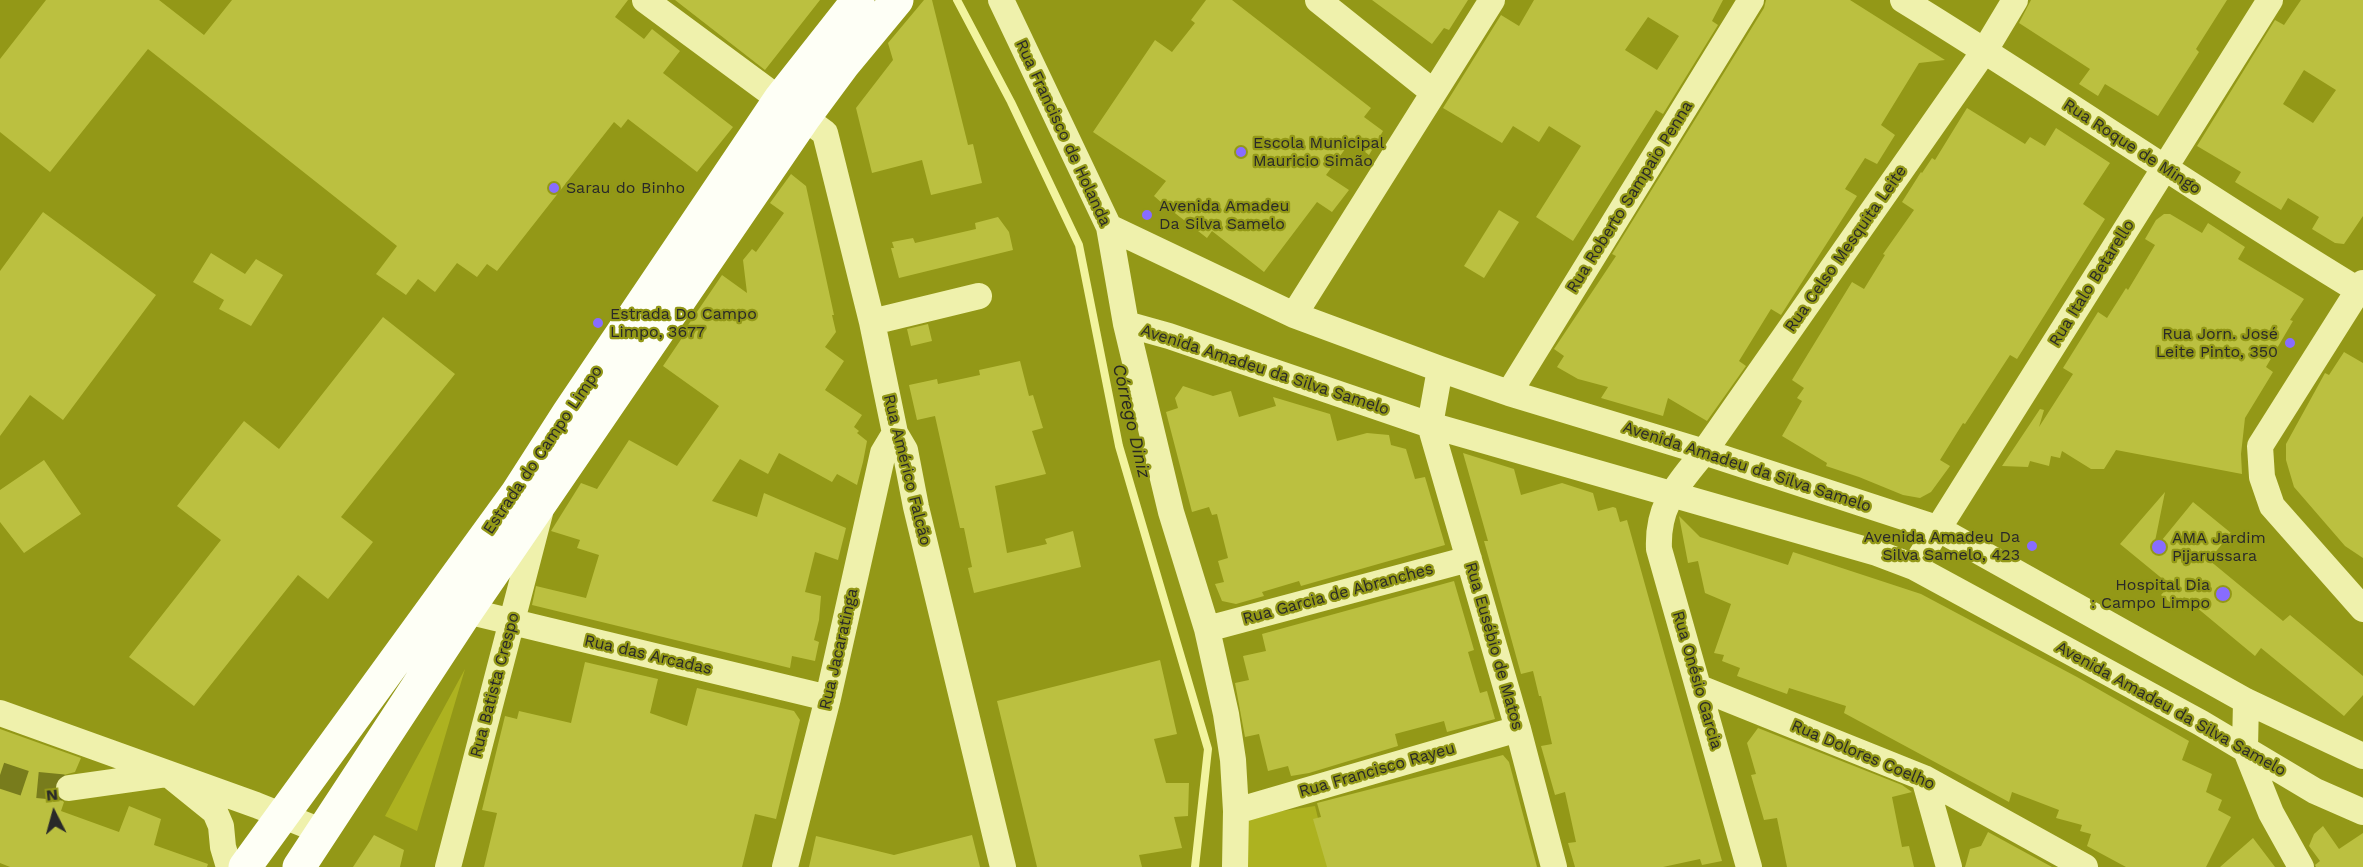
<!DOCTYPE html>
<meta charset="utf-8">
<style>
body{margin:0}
#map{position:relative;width:2363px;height:867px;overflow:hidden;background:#939817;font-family:"Work Sans",sans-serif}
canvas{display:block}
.north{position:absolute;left:24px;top:783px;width:60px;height:60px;-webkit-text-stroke:4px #939817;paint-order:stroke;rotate:354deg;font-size:16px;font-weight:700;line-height:24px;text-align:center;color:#292929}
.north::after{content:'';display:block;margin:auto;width:21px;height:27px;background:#292929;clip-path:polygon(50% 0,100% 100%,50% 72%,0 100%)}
</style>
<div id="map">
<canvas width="2363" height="867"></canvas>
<div class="north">N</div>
</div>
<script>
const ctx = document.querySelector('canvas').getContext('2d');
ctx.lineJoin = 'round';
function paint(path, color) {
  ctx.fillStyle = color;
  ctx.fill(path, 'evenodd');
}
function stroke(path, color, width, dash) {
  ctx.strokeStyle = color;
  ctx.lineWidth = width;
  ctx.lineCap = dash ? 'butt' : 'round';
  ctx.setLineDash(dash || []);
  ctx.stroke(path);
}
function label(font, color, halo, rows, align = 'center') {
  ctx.font = font + ' "Work Sans",sans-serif';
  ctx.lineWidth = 4.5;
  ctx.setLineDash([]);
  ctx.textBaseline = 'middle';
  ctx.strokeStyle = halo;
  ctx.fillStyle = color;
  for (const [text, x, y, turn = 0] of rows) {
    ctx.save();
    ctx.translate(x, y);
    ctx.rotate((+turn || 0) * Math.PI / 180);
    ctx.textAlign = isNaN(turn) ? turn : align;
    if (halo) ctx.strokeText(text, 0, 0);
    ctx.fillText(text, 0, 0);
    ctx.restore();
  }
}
paint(new Path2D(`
 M 465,669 L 417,831 L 385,816 Z
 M 1315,806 L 1330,867 L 1242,867 L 1244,817 Z`), '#adb220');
stroke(new Path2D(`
 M 957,0 L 1011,102 L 1079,245 L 1119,446 L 1208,749 L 1195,867`), '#f2f49e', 8);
paint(new Path2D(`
 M 46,0 L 159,0 L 204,35 L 232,0 L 628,0 L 615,17 L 644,39 L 652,29 L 680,51 L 663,73 L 733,127 L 697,172 L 628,119 L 621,128 L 614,122 L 497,271 L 487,264 L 477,277 L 457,263 L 435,292 L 418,279 L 406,295 L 376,274 L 397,246 L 148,49 L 50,172 L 0,132 L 0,59 Z
 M 675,0 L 820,0 L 765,70 Z
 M 924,0 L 932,0 L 968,145 L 973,144 L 982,183 L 931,195 L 922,160 L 872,173 L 856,108 L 893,60 L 888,43 Z
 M 1206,0 L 1232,0 L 1371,108 L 1364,117 L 1383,131 L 1369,155 L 1351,141 L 1326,175 L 1349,190 L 1332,212 L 1317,202 L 1264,272 L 1212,231 L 1207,238 L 1162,203 L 1154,196 L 1166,181 L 1093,132 L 1155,40 L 1172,52 L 1195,23 L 1191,20 Z
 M 1372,0 L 1468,0 L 1449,30 L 1444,28 L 1432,44 Z
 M 1534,0 L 1723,0 L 1712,21 L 1718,25 L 1663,114 L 1656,110 L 1573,241 L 1536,217 L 1581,146 L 1549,126 L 1539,142 L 1513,126 L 1502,143 L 1443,108 L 1501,15 L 1519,26 ZM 1648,17 L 1679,36 L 1657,70 L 1625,50 Z
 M 1766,0 L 1850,0 L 1945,60 L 1919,63 L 1881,125 L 1895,135 L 1877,164 L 1865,158 L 1845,189 L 1857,196 L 1781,315 L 1771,309 L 1739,361 L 1746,366 L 1707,421 L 1668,398 L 1663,416 L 1601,398 L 1608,387 L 1578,379 L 1557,367 L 1564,356 L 1554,349 L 1616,256 L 1612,254 L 1764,8 Z
 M 2031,0 L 2227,0 L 2196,49 L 2199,52 L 2158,116 L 2105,84 L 2098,96 L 2079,84 L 2090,69 L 2019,23 Z
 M 2301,0 L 2363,0 L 2363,216 L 2344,244 L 2335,243 L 2312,229 L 2319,217 L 2288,198 L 2281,210 L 2235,182 L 2241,172 L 2197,146 L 2275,20 L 2284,25 ZM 2304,70 L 2336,90 L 2313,123 L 2283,104 Z
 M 1967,108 L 2025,144 L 2030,137 L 2045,146 L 2056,128 L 2110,163 L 2083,204 L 2105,219 L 2017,359 L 2010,355 L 1965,424 L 1963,423 L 1940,460 L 1950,466 L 1931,492 L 1920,498 L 1903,495 L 1859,477 L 1826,466 L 1827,463 L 1782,436 L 1802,401 L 1797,398 L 1804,388 L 1792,380 L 1852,282 L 1864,289 L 1885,255 L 1883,254 L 1914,210 L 1902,202 L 1921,172 L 1922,173 L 1932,158 L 1935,160 Z
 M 791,174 L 806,186 L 834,315 L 832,315 L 836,332 L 825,347 L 844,361 L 825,390 L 862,415 L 854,427 L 859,431 L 857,433 L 867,441 L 863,462 L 857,485 L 837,474 L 832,482 L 779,453 L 768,474 L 740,459 L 712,501 L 757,517 L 764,493 L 846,528 L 838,560 L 815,552 L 805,592 L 821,596 L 819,620 L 814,640 L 819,642 L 815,661 L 792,656 L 790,668 L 532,605 L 536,586 L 586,598 L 599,555 L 577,548 L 580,540 L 551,531 L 581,483 L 597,489 L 629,440 L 677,466 L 719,406 L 663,366 L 684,335 L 682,334 L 722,275 L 747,293 L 743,260 L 752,249 L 756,252 L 784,213 L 770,203 Z
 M 1499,210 L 1519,222 L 1484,278 L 1464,266 Z
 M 43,212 L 156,295 L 63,420 L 30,395 L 0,436 L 0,271 Z
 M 2164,214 L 2170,214 L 2202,233 L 2208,223 L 2245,247 L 2238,259 L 2304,299 L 2290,320 L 2293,321 L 2266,367 L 2273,372 L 2245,418 L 2241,454 L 2242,474 L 2116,450 L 2104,469 L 2091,469 L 2062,451 L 2060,458 L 2051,456 L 2049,466 L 2030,461 L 2028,467 L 2002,466 L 2040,409 L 2044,410 L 2039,427 L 2073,374 L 2063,368 L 2098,312 L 2107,318 L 2126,288 L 2128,290 L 2155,245 L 2145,239 L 2156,220 Z
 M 998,217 L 1009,232 L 1013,250 L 899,278 L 891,248 L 894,248 L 892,242 L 913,238 L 915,243 L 976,229 L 975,223 Z
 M 211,253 L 245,274 L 256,259 L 283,275 L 251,326 L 219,309 L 224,300 L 193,282 Z
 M 383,317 L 455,374 L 341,517 L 373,542 L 328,599 L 298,575 L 194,706 L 129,657 L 221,540 L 177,506 L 244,421 L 279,449 Z
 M 928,324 L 932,341 L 911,346 L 907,329 Z
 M 2344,352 L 2363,363 L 2363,558 L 2345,546 L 2294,487 L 2286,460 L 2286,444 L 2325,373 L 2329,375 Z
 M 1020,361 L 1029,396 L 1033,395 L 1043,428 L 1032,431 L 1046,474 L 995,486 L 1007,553 L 1047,544 L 1045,539 L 1073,531 L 1081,567 L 974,593 L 968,568 L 972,567 L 964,528 L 960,528 L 935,416 L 917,420 L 909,385 L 937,379 L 938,384 L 980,375 L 979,370 Z
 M 1183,386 L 1213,396 L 1231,391 L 1239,417 L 1276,406 L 1273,397 L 1330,414 L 1337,441 L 1367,433 L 1389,435 L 1391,445 L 1406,449 L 1415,479 L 1425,477 L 1445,545 L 1301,586 L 1299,581 L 1262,592 L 1264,596 L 1236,604 L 1222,601 L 1215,584 L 1224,582 L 1218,561 L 1228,558 L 1217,514 L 1212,515 L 1209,507 L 1192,512 L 1166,412 L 1178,408 L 1175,398 Z
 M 1463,453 L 1514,469 L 1521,495 L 1562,483 L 1593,493 L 1598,511 L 1613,507 L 1616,508 L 1620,522 L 1627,520 L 1722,861 L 1702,865 L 1700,859 L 1663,867 L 1575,867 L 1568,843 L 1576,842 L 1565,792 L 1555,795 L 1541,746 L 1552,744 L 1541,696 L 1539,696 L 1533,671 L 1521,674 L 1484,541 L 1488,541 Z
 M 44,460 L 81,514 L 24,553 L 0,522 L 0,490 Z
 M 2165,492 L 2153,551 L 2193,502 L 2231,533 L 2209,560 L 2283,621 L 2290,615 L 2363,676 L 2363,695 L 2344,716 L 2261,648 L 2255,656 L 2184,597 L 2176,607 L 2161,595 L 2170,585 L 2120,544 Z
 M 1679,516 L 1700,537 L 1788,565 L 1793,552 L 1921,594 L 2077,677 L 2189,741 L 2182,760 L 2212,774 L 2206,792 L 2222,800 L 2218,810 L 2231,817 L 2206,867 L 2126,867 L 2087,846 L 2091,834 L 2080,831 L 2082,825 L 2056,818 L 2059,810 L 2012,792 L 2009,802 L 1844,713 L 1846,706 L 1789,688 L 1787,694 L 1737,676 L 1740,668 L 1722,661 L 1724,655 L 1714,653 L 1731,604 L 1705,593 L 1698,561 L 1688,563 Z
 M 1454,581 L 1474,650 L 1468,652 L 1480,693 L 1487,691 L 1495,719 L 1447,732 L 1444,721 L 1395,734 L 1398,746 L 1309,773 L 1291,776 L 1288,766 L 1268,771 L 1259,734 L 1245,737 L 1235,683 L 1249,680 L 1243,656 L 1266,651 L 1262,634 Z
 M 1160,660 L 1177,734 L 1154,739 L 1166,783 L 1189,783 L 1188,816 L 1174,817 L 1182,848 L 1139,855 L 1142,867 L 1037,867 L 997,701 Z
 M 585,662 L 658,679 L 650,713 L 687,726 L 697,688 L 794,711 L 800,720 L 776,819 L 755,814 L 742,867 L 484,867 L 497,813 L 482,810 L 505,716 L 517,719 L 519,711 L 571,723 Z
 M 1758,728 L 1902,785 L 1912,792 L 1892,797 L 1902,847 L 1909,846 L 1914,867 L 1787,867 L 1777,818 L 1764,820 L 1751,775 L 1756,774 L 1747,743 Z
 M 0,729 L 81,758 L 75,772 L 60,776 L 55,783 L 54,790 L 57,797 L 64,802 L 61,811 L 119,832 L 129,806 L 161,819 L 154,845 L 208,864 L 207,867 L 10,867 L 0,863 Z
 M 1503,755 L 1509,762 L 1537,867 L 1327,867 L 1313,819 L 1321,817 L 1317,803 Z
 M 2323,826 L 2339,849 L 2363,833 L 2363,867 L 2316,867 L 2315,865 L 2320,861 L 2309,846 L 2314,834 Z
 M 1988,832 L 2052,867 L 1965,867 L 1970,849 L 1981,846 Z
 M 374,835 L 404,850 L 400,867 L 353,867 Z
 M 972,835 L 980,867 L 809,867 L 816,836 L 894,855 Z
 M 2253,838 L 2275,867 L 2220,867 Z`), '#bbc040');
stroke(new Path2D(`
 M 0,775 L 27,784 L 69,788`), '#787c1c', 26, [26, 13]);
stroke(new Path2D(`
 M 645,0 L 825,133 L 872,322 L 895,433 L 905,450 L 916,507 L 1003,867
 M 1001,0 L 1109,227 L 1126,324 L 1171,512 L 1207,629 L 1226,714 L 1233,760 L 1236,811 L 1235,867
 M 1318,0 L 1433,92
 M 1903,0 C 2058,95 2207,199 2363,293
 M 1109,227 L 1294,315 L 1440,369 L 1509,393 L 1704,452 L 1937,528 L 2246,701 L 2363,756
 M 2363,283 L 2260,446 L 2262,477 L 2272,506 L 2363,609
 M 1294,315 L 1492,0
 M 872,322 L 979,296
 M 1126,324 L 1169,336 L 1430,425 L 1877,553 L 1914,567 L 2201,723 L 2315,791 L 2363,812
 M 1440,369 L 1430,425 L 1518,729 L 1554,867
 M 1509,393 L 1751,0
 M 1914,567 L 2270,0
 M 467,611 L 828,698
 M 1207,629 L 1469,559
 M 1700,688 L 1924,778 L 2085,867
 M 2246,701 L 2245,748 L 2271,813 L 2301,867
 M 0,713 L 256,805 L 321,831
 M 1924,778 L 1949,867
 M 69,788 L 168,774 L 215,812 L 221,826 L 223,847 L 229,867
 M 1236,811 L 1518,729
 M 448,867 L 540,513
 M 785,867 L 828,698 L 883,453 L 895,433
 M 1749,867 L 1659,549 C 1657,504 1678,485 1704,452 L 1985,50 L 2015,0`), '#eff1ac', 26);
stroke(new Path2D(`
 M 245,867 L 517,493 L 569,412 L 780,99 L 858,0
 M 299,867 L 467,611 L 804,118 L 844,64 L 897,0`), '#fefff6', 33);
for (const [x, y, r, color] of [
 [1241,152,6,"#886cff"],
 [554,188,6,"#886cff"],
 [1147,215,6,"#886cff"],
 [598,323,6,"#886cff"],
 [2290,343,6,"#886cff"],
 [2032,546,6,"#886cff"],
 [2159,547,8,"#886cff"],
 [2223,594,8,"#886cff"]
]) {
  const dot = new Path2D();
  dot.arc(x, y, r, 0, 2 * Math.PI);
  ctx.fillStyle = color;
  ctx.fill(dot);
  stroke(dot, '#939817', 2);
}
label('16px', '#292929', '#939817', [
 ["Rua Francisco de Holanda",1063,133,65],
 ["Rua Roque de Mingo",2132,147,33],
 ["Rua Roberto Sampaio Penna",1630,197,-58],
 ["Rua Celso Mesquita Leite",1846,249,-55],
 ["Rua Italo Betarello",2092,283,-58],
 ["Avenida Amadeu da Silva Samelo",1265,370,18],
 ["Estrada do Campo Limpo",543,450,-56],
 ["Avenida Amadeu da Silva Samelo",1747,467,18],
 ["Rua Américo Falcão",907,470,76],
 ["Rua Garcia de Abranches",1338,594,-15],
 ["Rua Eusébio de Matos",1494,646,74],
 ["Rua Jacaratinga",839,649,-77],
 ["Rua das Arcadas",648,655,13],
 ["Rua Onésio Garcia",1697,680,74],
 ["Rua Batista Crespo",495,685,-75],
 ["Avenida Amadeu da Silva Samelo",2171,709,29],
 ["Rua Dolores Coelho",1863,755,23],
 ["Rua Francisco Rayeu",1377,770,-16]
]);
label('16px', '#292929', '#939817', [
 ["Escola Municipal",1253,143],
 ["Mauricio Simão",1253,161],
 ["Sarau do Binho",566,188],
 ["Avenida Amadeu",1159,206],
 ["Da Silva Samelo",1159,224],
 ["Estrada Do Campo",610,314],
 ["Limpo, 3677",610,332],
 ["Rua Jorn. José",2278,334,"right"],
 ["Leite Pinto, 350",2278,352,"right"],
 ["Avenida Amadeu Da",2020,537,"right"],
 ["Silva Samelo, 423",2020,555,"right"],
 ["AMA Jardim",2172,538],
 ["Pijarussara",2172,556],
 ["Hospital Dia",2210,585,"right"],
 [": Campo Limpo",2210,603,"right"]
], 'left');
label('italic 18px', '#282822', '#939817', [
 ["Córrego Diniz",1131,421,77]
]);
</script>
